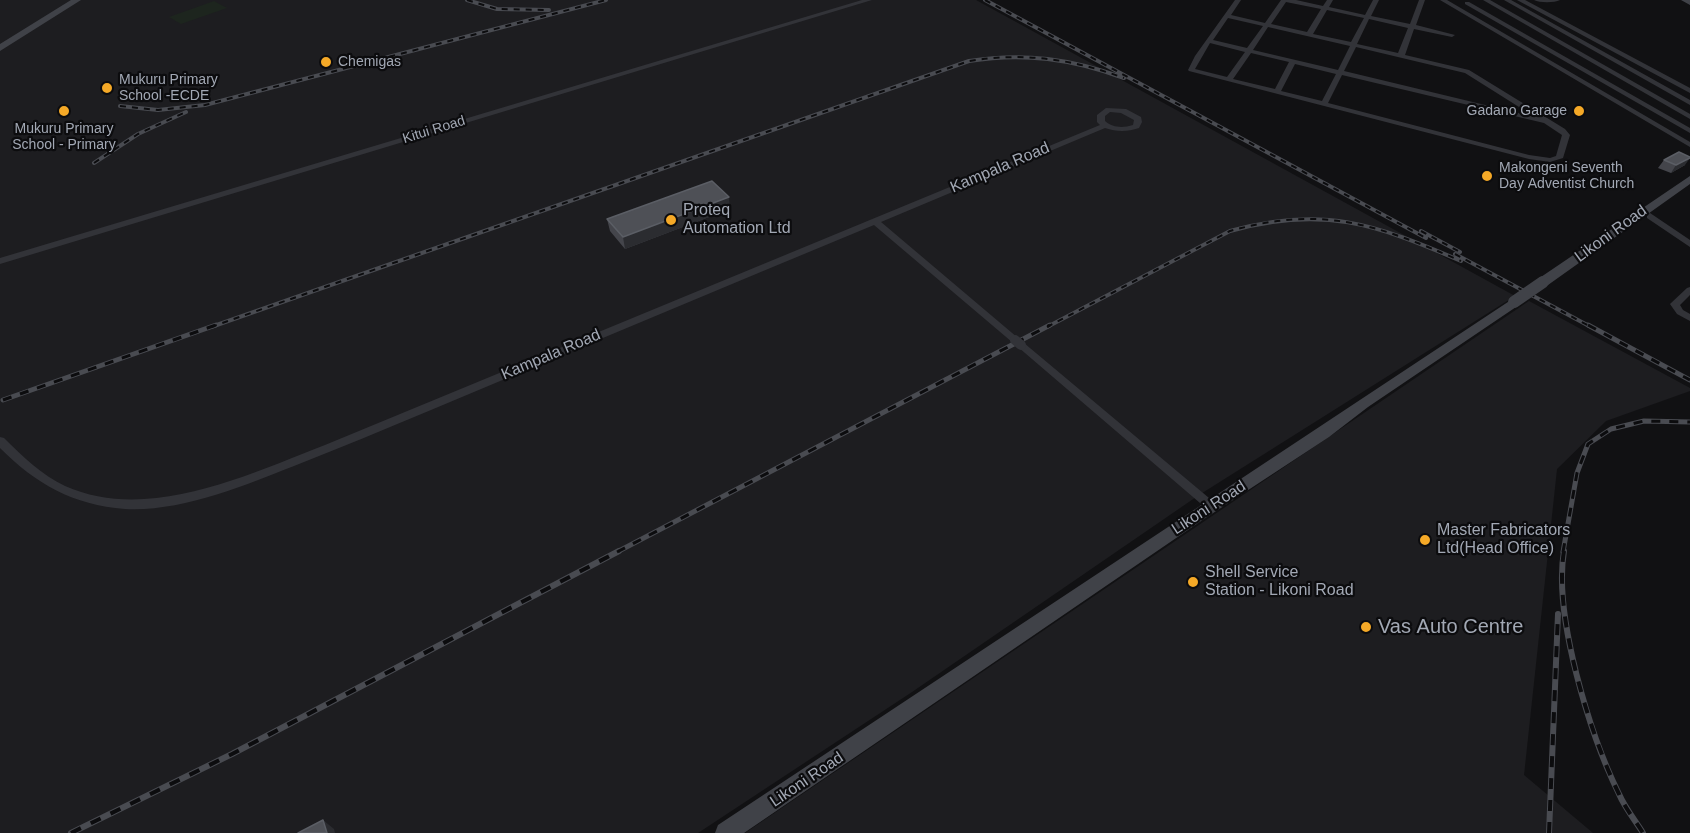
<!DOCTYPE html>
<style>
body{margin:0}
canvas{display:block;background:#111113}
</style>
<canvas width="1690" height="833"></canvas>
<script>
const ctx = document.querySelector('canvas').getContext('2d');
ctx.lineJoin = 'round';
function paint(path, color) {
  ctx.fillStyle = color;
  ctx.fill(path, 'evenodd');
}
function stroke(path, color, width, dash) {
  ctx.strokeStyle = color;
  ctx.lineWidth = width;
  ctx.lineCap = dash ? 'butt' : 'round';
  ctx.setLineDash(dash || []);
  ctx.stroke(path);
}
function label(font, color, halo, rows, align = 'center') {
  ctx.font = font + ' Arial,sans-serif';
  ctx.lineWidth = 4.5;
  ctx.setLineDash([]);
  ctx.textBaseline = 'middle';
  ctx.strokeStyle = halo;
  ctx.fillStyle = color;
  for (const [text, x, y, turn = 0] of rows) {
    ctx.save();
    ctx.translate(x, y);
    ctx.rotate((+turn || 0) * Math.PI / 180);
    ctx.textAlign = isNaN(turn) ? turn : align;
    if (halo) ctx.strokeText(text, 0, 0);
    ctx.fillText(text, 0, 0);
    ctx.restore();
  }
}
paint(new Path2D(`
 M 0,0 L 976,0 L 1515,296 L 1199,495 L 912,692 L 698,833 L 0,833 Z
 M 1529,301 L 1690,388 L 1690,391 L 1606,421 L 1557,469 L 1524,775 L 1593,833 L 745,833 Z`), '#1d1d20');
paint(new Path2D(`
 M 214,1 L 227,8 L 181,24 L 169,17 Z`), '#1d251e');
paint(new Path2D(`
 M 862,0 L 872,0 L 0,264 L 0,258 Z
 M 1235,0 L 1241,0 L 1231,15 L 1265,23 L 1281,0 L 1296,0 L 1323,6 L 1327,0 L 1333,0 L 1329,7 L 1365,15 L 1373,0 L 1379,0 L 1371,16 L 1410,24 L 1419,0 L 1425,0 L 1416,25 L 1455,35 L 1452,37 L 1414,29 L 1405,55 L 1469,70 L 1565,129 L 1570,135 L 1563,158 L 1550,162 L 1529,159 L 1189,71 L 1188,70 L 1195,56 ZM 1286,2 L 1321,9 L 1307,32 L 1271,24 ZM 1327,10 L 1364,18 L 1351,42 L 1313,34 ZM 1228,18 L 1263,26 L 1247,48 L 1213,40 ZM 1369,19 L 1408,28 L 1398,53 L 1357,44 ZM 1268,27 L 1350,46 L 1338,70 L 1253,50 ZM 1210,43 L 1245,52 L 1227,77 L 1195,69 ZM 1356,47 L 1465,73 L 1535,117 L 1344,71 ZM 1251,53 L 1289,62 L 1275,89 L 1233,79 ZM 1295,64 L 1336,74 L 1322,101 L 1281,91 ZM 1342,75 L 1544,123 L 1562,135 L 1556,156 L 1550,158 L 1529,155 L 1328,103 Z
 M 1440,0 L 1447,0 L 1690,142 L 1690,147 Z
 M 1483,0 L 1490,0 L 1690,114 L 1690,119 Z
 M 1504,0 L 1511,0 L 1690,100 L 1690,105 Z
 M 1517,0 L 1525,0 L 1690,88 L 1690,93 Z
 M 1534,0 L 1560,0 C 1554,3 1540,3 1534,0 Z
 M 1465,2 L 1469,2 L 1690,128 L 1690,133 L 1465,4 Z
 M 1106,108 L 1126,109 L 1141,117 L 1142,122 L 1139,128 C 1127,132 1117,132 1105,128 L 881,222 L 1018,338 L 1020,340 L 1018,342 L 1012,342 L 874,225 C 726,286 579,348 431,410 C 385,429 340,448 294,466 C 243,486 181,512 125,509 C 73,505 36,484 0,448 L 0,437 L 4,438 C 22,456 42,475 65,486 C 148,523 247,475 325,445 L 1100,125 L 1097,122 L 1097,115 ZM 1110,112 L 1121,113 L 1134,120 L 1133,125 C 1123,128 1113,128 1105,121 L 1105,116 Z
 M 1650,213 L 1690,240 L 1690,247 L 1647,218 L 1647,214 Z
 M 1690,287 L 1690,295 L 1680,305 L 1683,310 L 1690,314 L 1690,321 L 1677,314 L 1670,304 L 1687,288 Z
 M 1021,342 L 1024,343 L 1215,503 L 1217,506 L 1215,509 L 1211,511 L 1207,509 L 1018,347 L 1016,345 L 1018,343 Z`), '#323338');
paint(new Path2D(`
 M 71,0 L 81,0 L 0,51 L 0,44 Z
 M 1681,0 L 1690,0 L 1690,5 Z
 M 1690,176 L 1690,184 L 1548,285 L 1538,285 L 1537,282 L 1538,279 Z
 M 1514,298 L 1519,299 L 1521,302 L 1519,305 L 1368,407 L 1329,437 L 1204,519 L 744,833 L 715,833 L 718,825 Z`), '#404248');
const railFar2 = new Path2D(`
 M 467,0 L 497,9 L 549,10
 M 985,0 L 1426,238
 M 120,106 L 158,110 L 205,105 L 606,0
 M 94,163 L 138,134 L 186,112
 M 1421,231 L 1460,252
 M 1455,254 L 1591,327
 M 211,327 L 969,61 C 1024,52 1072,59 1124,78
 M 1047,327 L 1230,231 C 1322,205 1376,224 1461,261`);
const railFar1 = new Path2D(`
 M 1588,325 L 1690,380
 M 3,400 L 216,325
 M 617,552 L 1050,325
 M 1563,552 L 1577,473 L 1588,444 L 1611,429 L 1644,421 L 1690,422`);
const rail = new Path2D(`
 M 1564,551 C 1553,615 1590,735 1619,794 C 1625,808 1635,820 1643,833
 M 71,833 L 232,754 L 619,551
 M 1549,833 L 1558,614`);
stroke(railFar2, '#494b51', 4);
stroke(railFar1, '#494b51', 5);
stroke(rail, '#494b51', 6);
stroke(railFar2, '#0c0c0e', 2, [6]);
stroke(railFar1, '#0c0c0e', 3, [9]);
stroke(rail, '#0c0c0e', 4, [11]);
stroke(new Path2D(`
 M 1015,340 L 1021,345`), '#323338', 10);
stroke(new Path2D(`
 M 1514,302 L 1543,282`), '#404248', 12);
paint(new Path2D(`
 M 1664,160 L 1685,165 L 1671,173 L 1658,168 Z
 M 730,209 L 625,249 L 610,231 L 607,219 Z`), '#44454b');
paint(new Path2D(`
 M 1690,158 L 1685,165 L 1671,173 L 1676,165 Z
 M 729,197 L 730,209 L 625,249 L 623,237 Z
 M 323,820 L 334,829 L 335,833 L 327,833 Z`), '#2b2c30');
const building = new Path2D(`
 M 1679,152 L 1690,157 L 1690,158 L 1676,165 L 1664,160 Z
 M 712,181 L 729,197 L 623,237 L 607,219 Z
 M 323,820 L 327,833 L 298,833 Z`);
paint(building, '#4e5056');
stroke(building, '#5b5e65', 1.5);
for (const [x, y, r, color] of [
 [326,62,6,"#f5a927"],
 [107,88,6,"#f5a927"],
 [64,111,6,"#f5a927"],
 [1579,111,6,"#f5a927"],
 [1487,176,6,"#f5a927"],
 [671,220,6,"#f5a927"],
 [1425,540,6,"#f5a927"],
 [1193,582,6,"#f5a927"],
 [1366,627,6,"#f5a927"]
]) {
  const dot = new Path2D();
  dot.arc(x, y, r, 0, 2 * Math.PI);
  ctx.fillStyle = color;
  ctx.fill(dot);
  stroke(dot, '#0c0c0e', 2);
}
label('14px', '#a2a8b4', '#0c0c0e', [
 ["Chemigas",338,62],
 ["Mukuru Primary",119,80],
 ["School -ECDE",119,96],
 ["Gadano Garage",1567,111,"right"],
 ["Mukuru Primary",64,129,"center"],
 ["School - Primary",64,145,"center"],
 ["Makongeni Seventh",1499,168],
 ["Day Adventist Church",1499,184]
], 'left');
label('14px', '#a2a8b4', '#0c0c0e', [
 ["Kitui Road",434,130,-17]
]);
label('16px', '#a2a8b4', '#0c0c0e', [
 ["Kampala Road",1000,168,-23],
 ["Likoni Road",1611,234,-36],
 ["Kampala Road",551,355,-23],
 ["Likoni Road",1209,508,-33],
 ["Likoni Road",807,780,-34]
]);
label('16px', '#a2a8b4', '#0c0c0e', [
 ["Proteq",683,211],
 ["Automation Ltd",683,229],
 ["Master Fabricators",1437,531],
 ["Ltd(Head Office)",1437,549],
 ["Shell Service",1205,573],
 ["Station - Likoni Road",1205,591]
], 'left');
label('20px', '#a2a8b4', '#0c0c0e', [
 ["Vas Auto Centre",1378,627]
], 'left');
</script>
